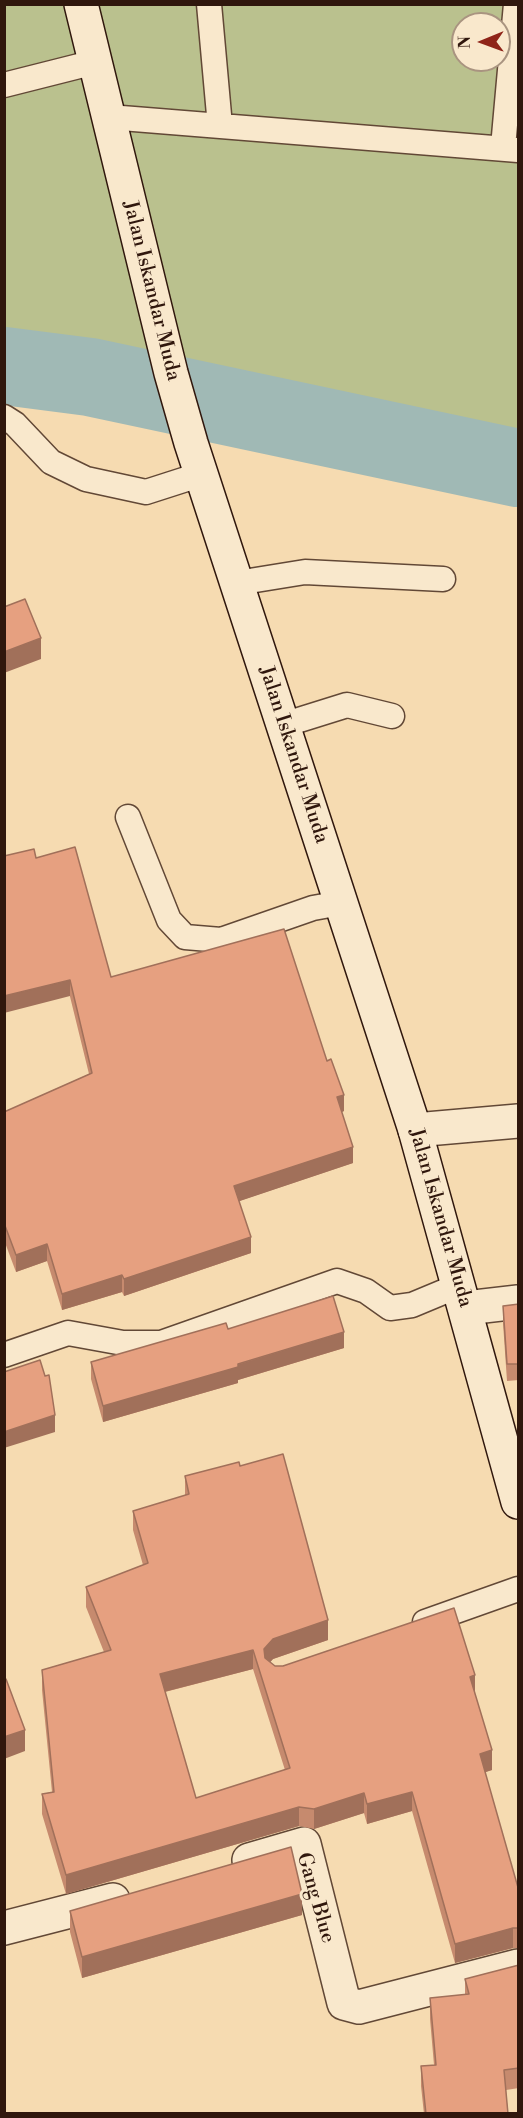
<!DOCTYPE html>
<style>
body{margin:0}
#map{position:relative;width:523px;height:2118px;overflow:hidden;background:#f6dbb1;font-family:"Libre Bodoni",serif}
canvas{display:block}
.frame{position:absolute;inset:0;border:6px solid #30170d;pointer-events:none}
.north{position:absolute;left:451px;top:12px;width:60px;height:60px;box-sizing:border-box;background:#f9e8cc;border:2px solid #a99480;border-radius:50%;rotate:269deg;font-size:16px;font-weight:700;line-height:24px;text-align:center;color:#30170d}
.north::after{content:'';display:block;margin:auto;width:21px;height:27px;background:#8f2418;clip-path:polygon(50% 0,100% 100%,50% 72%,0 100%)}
</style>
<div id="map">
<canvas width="523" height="2118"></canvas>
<div class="frame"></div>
<div class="north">N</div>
</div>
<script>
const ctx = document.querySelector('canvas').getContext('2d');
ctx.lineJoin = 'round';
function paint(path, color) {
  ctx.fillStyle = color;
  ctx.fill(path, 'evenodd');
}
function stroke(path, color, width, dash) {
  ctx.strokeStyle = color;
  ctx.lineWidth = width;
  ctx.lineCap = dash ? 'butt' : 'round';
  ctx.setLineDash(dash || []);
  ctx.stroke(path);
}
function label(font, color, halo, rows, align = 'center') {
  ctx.font = font + ' "Libre Bodoni",serif';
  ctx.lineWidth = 6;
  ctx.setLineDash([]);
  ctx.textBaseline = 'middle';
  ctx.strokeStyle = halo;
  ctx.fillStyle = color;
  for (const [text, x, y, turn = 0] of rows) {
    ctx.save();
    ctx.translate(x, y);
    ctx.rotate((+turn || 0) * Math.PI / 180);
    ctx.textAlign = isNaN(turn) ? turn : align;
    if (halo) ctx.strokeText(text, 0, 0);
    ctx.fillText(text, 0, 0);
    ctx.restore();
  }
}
paint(new Path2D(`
 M 4,5 L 518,5 L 518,448 L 5,347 ZM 463,24 L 499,24 L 499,60 L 463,60 Z`), '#bac18e');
stroke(new Path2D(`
 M 4,366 L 90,377 L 518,468`), '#a0b9b5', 78);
const lane = new Path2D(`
 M 209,4 L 220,126
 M 4,85 L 95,62
 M 109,117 L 518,150
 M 503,147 L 516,4
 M 4,417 L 15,424 L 51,462 L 86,479 L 146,492 L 202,474
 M 237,583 L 305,572 L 443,579
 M 283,725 L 347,705 L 392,716
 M 128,817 L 169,920 L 185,937 L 221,940 L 313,908 L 341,903
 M 4,1355 L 68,1333 L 123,1343 L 161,1343 L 337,1281 L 366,1291 L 390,1308 L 412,1305 L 460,1285
 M 425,1622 L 518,1589`);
const street = new Path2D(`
 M 415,1130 L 518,1121
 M 466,1308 L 518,1302
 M 249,1860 L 304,1844 L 344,2003 L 359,2007 L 518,1966
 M 4,1928 L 113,1900`);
const secondary = new Path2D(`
 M 81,4 L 171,373 L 191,443 L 415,1130 L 518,1502`);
stroke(lane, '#624836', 27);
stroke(street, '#624836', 36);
stroke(secondary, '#30170d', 36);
stroke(lane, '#f9e8cc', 24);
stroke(street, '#f9e8cc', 33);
stroke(secondary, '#f9e8cc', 33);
paint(new Path2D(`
 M 36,858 L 111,977 L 327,1061 L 344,1111 L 342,1112 L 353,1163 L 239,1201 L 251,1253 L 124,1296 L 122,1292 L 62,1310 L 47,1261 L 16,1272 L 4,1240 L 4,1112 L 89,1074 Z
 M 519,1304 L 519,1380 L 507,1381 L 503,1323 L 503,1306 Z
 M 228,1329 L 344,1348 L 238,1380 L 238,1383 L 103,1422 L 91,1379 L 91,1362 Z
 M 240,1466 L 328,1640 L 273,1659 L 270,1662 L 275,1666 L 475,1695 L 492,1770 L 485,1772 L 519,1891 L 519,1948 L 513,1948 L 455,1963 L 412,1811 L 367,1824 L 364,1813 L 314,1829 L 299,1826 L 66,1894 L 42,1814 L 42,1794 L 52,1792 L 42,1690 L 42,1670 L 104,1652 L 86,1607 L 86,1587 L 143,1565 L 133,1530 L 133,1511 L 185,1496 L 185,1476 ZM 253,1669 L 285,1770 L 196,1798 L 165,1692 Z
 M 70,1911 L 302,1915 L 82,1978 L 70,1932 Z
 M 519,1965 L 519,2088 L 506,2090 L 508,2114 L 424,2114 L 421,2086 L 421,2066 L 434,2065 L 430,2019 L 430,1998 L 465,1995 L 465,1979 Z`), '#c68a6e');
paint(new Path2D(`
 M 41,638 L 41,659 L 4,673 L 4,652 Z
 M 70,980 L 70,996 L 4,1013 L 4,996 Z
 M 344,1095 L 344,1111 L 337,1114 L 337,1097 Z
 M 353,1147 L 353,1163 L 234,1203 L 234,1186 Z
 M 251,1237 L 251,1253 L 124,1296 L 124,1279 Z
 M 47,1244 L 47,1261 L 16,1272 L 16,1255 Z
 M 122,1275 L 122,1292 L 62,1310 L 62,1294 Z
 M 344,1332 L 344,1348 L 238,1380 L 238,1383 L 103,1422 L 103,1406 Z
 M 55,1415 L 55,1432 L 4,1448 L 4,1432 Z
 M 328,1620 L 328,1640 L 273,1659 L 264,1669 L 264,1649 L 273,1639 Z
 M 253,1650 L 253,1669 L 160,1693 L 160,1674 Z
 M 475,1675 L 475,1695 L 470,1697 L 470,1677 Z
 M 25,1730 L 25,1751 L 4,1759 L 4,1737 Z
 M 492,1750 L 492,1770 L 480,1774 L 480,1754 Z
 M 412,1792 L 412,1811 L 367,1824 L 367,1804 Z
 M 364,1793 L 364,1813 L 314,1829 L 314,1809 Z
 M 299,1807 L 299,1826 L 66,1894 L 66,1875 Z
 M 302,1894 L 302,1915 L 82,1978 L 82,1957 Z
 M 513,1928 L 513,1948 L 455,1963 L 455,1944 Z`), '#a1705a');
const building = new Path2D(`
 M 25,599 L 41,638 L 4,652 L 4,607 Z
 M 75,847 L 111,977 L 284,929 L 327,1061 L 331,1059 L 344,1095 L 337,1097 L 353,1147 L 234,1186 L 251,1237 L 124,1279 L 122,1275 L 62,1294 L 47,1244 L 16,1255 L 4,1223 L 4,1112 L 92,1073 L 70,980 L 4,996 L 4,856 L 34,849 L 36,858 Z
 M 333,1296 L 344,1332 L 238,1364 L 238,1367 L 103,1406 L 91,1362 L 226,1323 L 228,1329 Z
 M 519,1304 L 519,1364 L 507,1364 L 503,1306 Z
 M 40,1360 L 45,1376 L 49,1375 L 55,1415 L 4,1432 L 4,1372 Z
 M 283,1454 L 328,1620 L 273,1639 L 264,1649 L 265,1658 L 275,1666 L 283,1666 L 454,1608 L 475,1675 L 470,1677 L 492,1750 L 480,1754 L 519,1891 L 519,1928 L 513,1928 L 455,1944 L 412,1792 L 367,1804 L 364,1793 L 314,1809 L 299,1807 L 66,1875 L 42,1794 L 54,1792 L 42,1670 L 111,1650 L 86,1587 L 148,1563 L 133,1511 L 189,1494 L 185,1476 L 239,1462 L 240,1466 ZM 253,1650 L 290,1768 L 196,1798 L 160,1674 Z
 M 6,1679 L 25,1730 L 4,1737 L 4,1680 Z
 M 291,1847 L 302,1894 L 82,1957 L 70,1911 Z
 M 519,1965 L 519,2068 L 504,2070 L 508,2114 L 426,2114 L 421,2066 L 436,2065 L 430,1998 L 469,1994 L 465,1979 Z`);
paint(building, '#e6a080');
stroke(building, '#a1705a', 1.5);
label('20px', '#30170d', '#f9e8cc', [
 ["Jalan Iskandar Muda",151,291,76],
 ["Jalan Iskandar Muda",293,755,72],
 ["Jalan Iskandar Muda",440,1218,74],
 ["Gang Blue",315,1898,74]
]);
</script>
